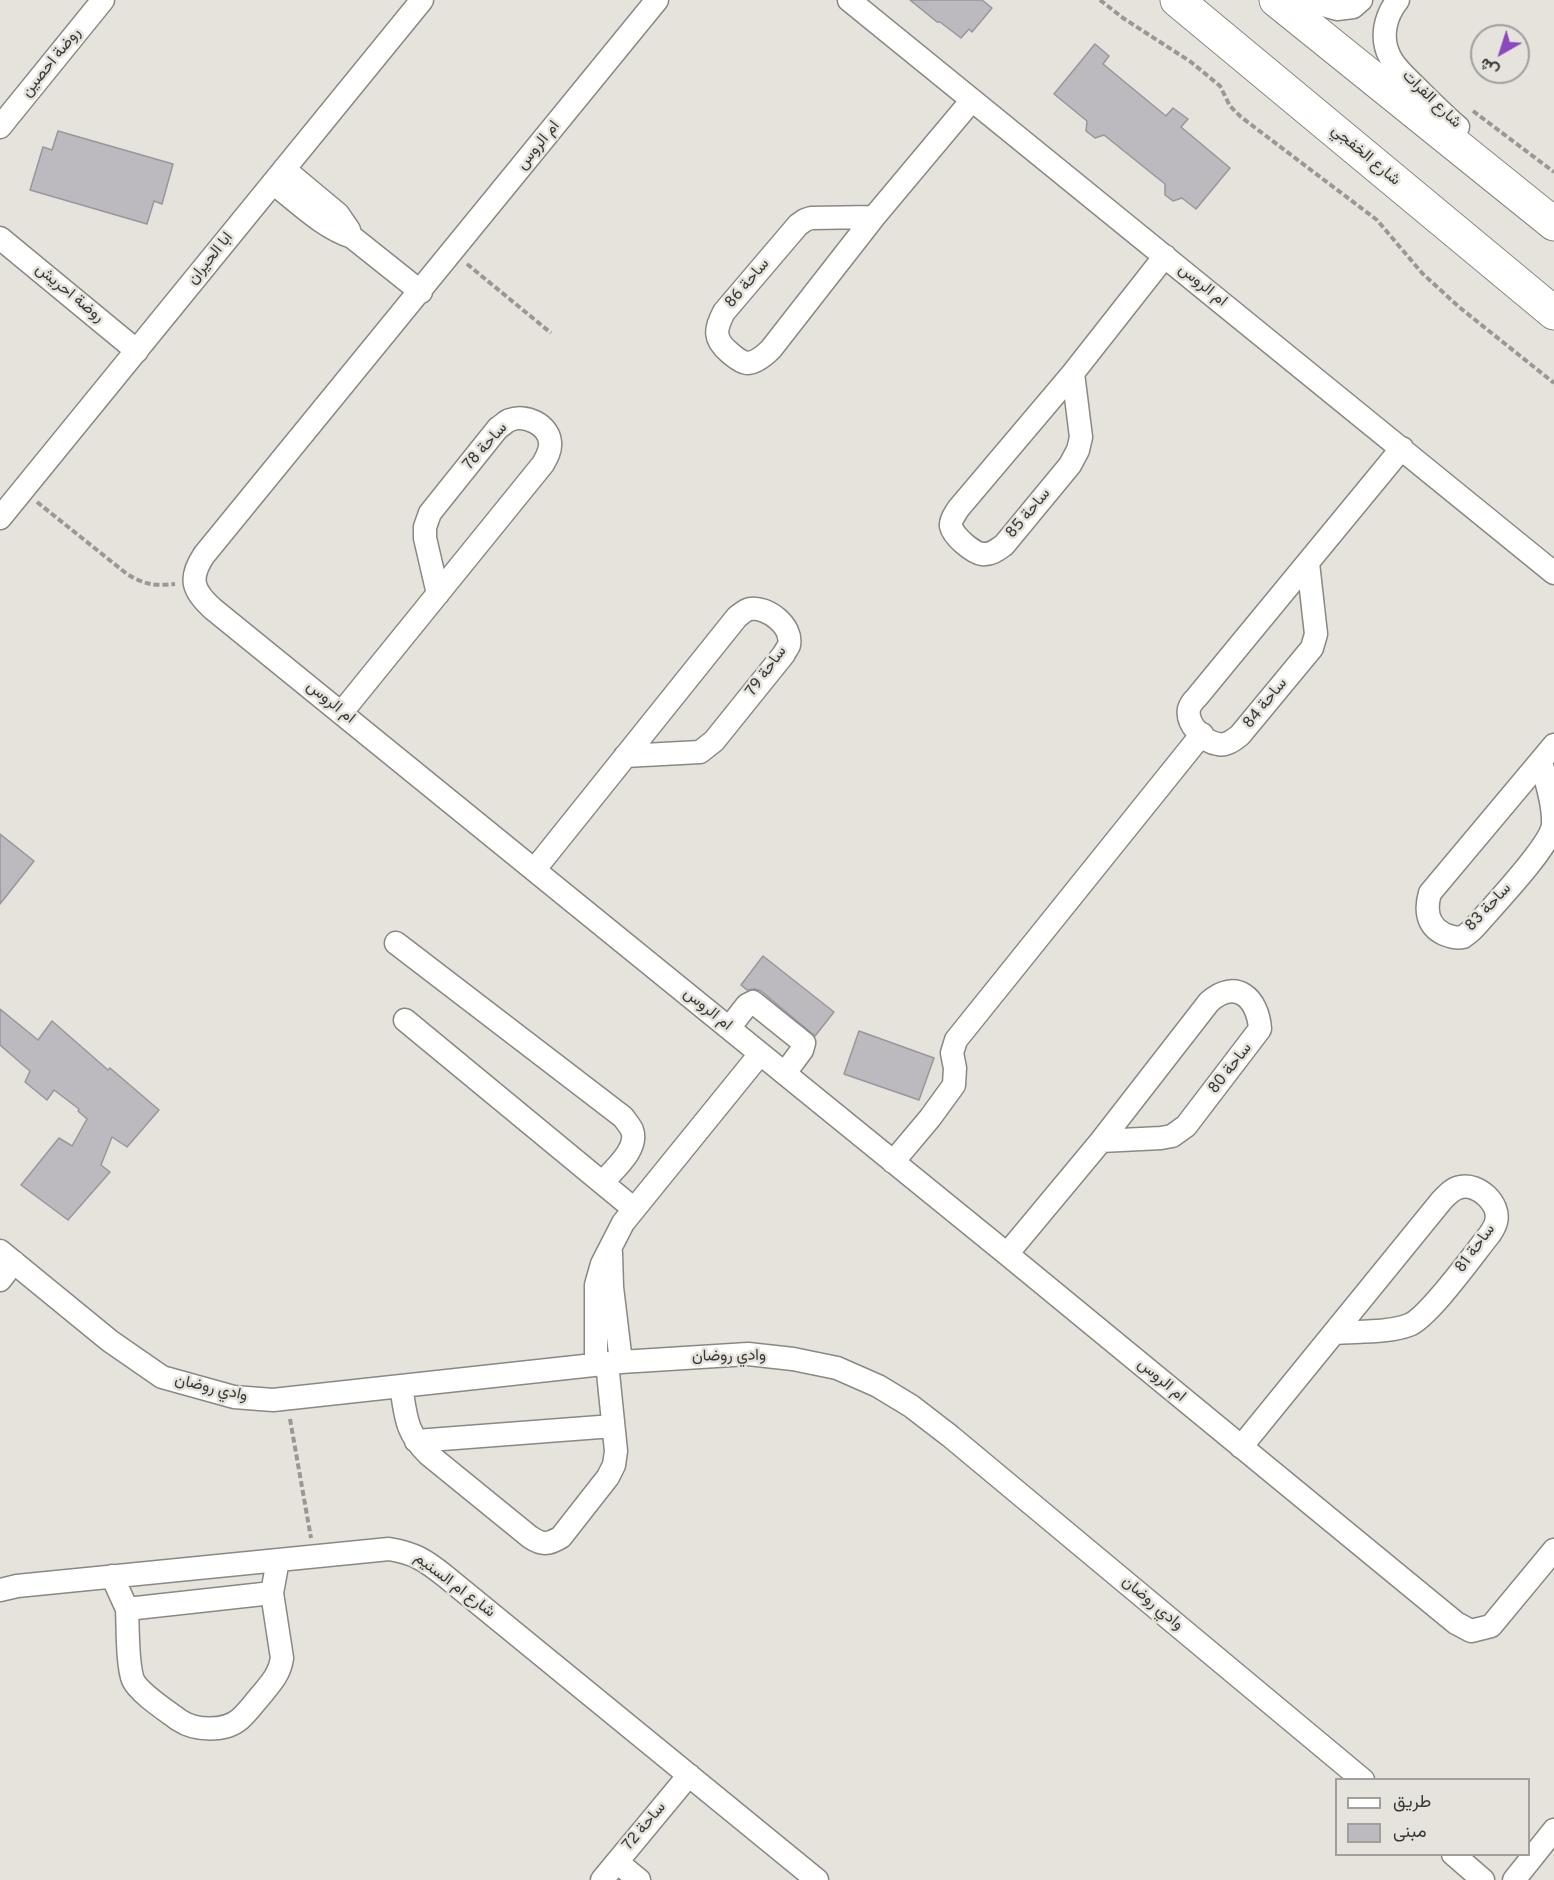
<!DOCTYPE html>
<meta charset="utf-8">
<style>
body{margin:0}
#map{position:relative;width:1554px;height:1880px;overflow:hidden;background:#e5e3dc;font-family:Overpass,Vazirmatn,sans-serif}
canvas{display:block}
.legend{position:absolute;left:1335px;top:1778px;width:195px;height:78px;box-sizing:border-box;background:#e5e3dc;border:2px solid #a09f9a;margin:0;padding:8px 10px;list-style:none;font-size:18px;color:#393936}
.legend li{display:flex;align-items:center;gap:12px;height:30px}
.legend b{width:30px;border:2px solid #a09f9a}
.north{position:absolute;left:1470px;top:24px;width:60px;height:60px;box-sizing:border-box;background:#e5e3dc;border:2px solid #a09f9a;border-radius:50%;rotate:219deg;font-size:16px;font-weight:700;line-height:24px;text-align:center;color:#393936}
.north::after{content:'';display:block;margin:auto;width:21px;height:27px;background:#8c48bc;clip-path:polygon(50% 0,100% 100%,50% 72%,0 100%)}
</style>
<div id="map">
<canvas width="1554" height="1880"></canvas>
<ul class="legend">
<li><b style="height:8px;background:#fff"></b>طريق</li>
<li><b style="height:16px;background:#bcb9bf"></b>مبنى</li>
</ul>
<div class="north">ش</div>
</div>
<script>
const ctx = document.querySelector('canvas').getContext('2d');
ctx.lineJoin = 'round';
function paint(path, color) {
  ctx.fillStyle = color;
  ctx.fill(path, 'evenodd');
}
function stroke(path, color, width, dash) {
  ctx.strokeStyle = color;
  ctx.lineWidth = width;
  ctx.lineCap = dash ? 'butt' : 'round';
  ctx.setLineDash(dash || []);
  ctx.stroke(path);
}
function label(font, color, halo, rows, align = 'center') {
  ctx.font = font + ' Overpass,Vazirmatn,sans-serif';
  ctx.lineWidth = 5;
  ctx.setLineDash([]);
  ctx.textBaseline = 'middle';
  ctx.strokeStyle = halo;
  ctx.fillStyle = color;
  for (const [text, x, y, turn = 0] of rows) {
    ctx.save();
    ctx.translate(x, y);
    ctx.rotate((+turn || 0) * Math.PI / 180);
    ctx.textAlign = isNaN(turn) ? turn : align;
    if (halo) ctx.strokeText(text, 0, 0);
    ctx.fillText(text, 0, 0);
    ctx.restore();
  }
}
const building = new Path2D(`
 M 910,0 L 982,0 L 992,8 L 972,32 L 969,29 L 961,38 L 940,22 L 937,22 Z
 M 1095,44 L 1109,56 L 1103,64 L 1166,116 L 1173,108 L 1188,119 L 1181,127 L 1230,168 L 1196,209 L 1182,198 L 1173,201 L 1165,195 L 1165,184 L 1104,135 L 1095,138 L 1086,131 L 1087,121 L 1054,94 Z
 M 58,131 L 173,164 L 162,204 L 154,201 L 147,224 L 30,190 L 43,147 L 52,150 Z
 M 0,834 L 34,861 L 0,904 Z
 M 763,956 L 834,1012 L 815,1036 L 761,991 L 755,989 L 747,990 L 741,985 Z
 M 0,1009 L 38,1040 L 52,1021 L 108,1070 L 110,1068 L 159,1110 L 127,1147 L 112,1137 L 101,1165 L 110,1172 L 68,1220 L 21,1185 L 59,1138 L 72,1146 L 87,1119 L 78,1111 L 79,1109 L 54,1090 L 47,1100 L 25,1082 L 30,1071 L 0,1045 Z
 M 859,1031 L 934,1058 L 919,1100 L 844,1074 Z`);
paint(building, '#bcb9bf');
stroke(building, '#99969c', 1.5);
const minor = new Path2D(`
 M 657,0 L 204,555 C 188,579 193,591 213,609 L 1007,1254 L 1456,1623 L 1471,1631 L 1491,1626 L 1554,1550
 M 849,0 L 1554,573
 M 1305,0 L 1337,9 L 1353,7 L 1361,0
 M 1398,0 C 1385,16 1380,38 1390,57 C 1395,68 1408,79 1417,88 C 1431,102 1444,115 1458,127
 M 0,127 L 103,0
 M 284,169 L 338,214 L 349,230
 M 273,183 C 298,202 322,227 352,237 L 421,292
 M 874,217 L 811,218 L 805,220 L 798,225 L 724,312 C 715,329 713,339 730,353 C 735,357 740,362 747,363 C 756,363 765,355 771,349 L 874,217 L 972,100
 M 0,238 L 137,351
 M 1073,373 L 1081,437 L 1078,450 L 1070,465 L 1004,545 C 997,550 991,555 982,554 C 973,553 953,536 951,526 C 950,520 956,513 958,509 L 1073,373 L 1165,256
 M 0,518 L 422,0
 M 1308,563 L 1316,634 L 1312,648 L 1240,735 C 1234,740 1226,746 1218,744 C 1204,742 1186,724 1189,709 C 1190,705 1194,700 1197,697 L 1402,448
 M 342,712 L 543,464 C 547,457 551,450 550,442 C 548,424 525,414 510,420 C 506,421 502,426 498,428 L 430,513 L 425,527 L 425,538 L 438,594
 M 1541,762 C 1546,781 1554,805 1553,825 C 1550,847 1491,908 1474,928 C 1471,931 1466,935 1463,937 C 1456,939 1449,936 1444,934 C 1427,926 1425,910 1430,893 L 1554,745
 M 535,869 L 737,617 C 741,614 745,610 750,609 C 767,606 793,626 789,645 C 788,648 785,651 784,654 L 714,741 L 700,752 L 625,756
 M 396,943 L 623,1117 C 626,1121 630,1126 632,1130 C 639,1149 614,1169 603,1182
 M 405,1020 L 634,1209
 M 729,1028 L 747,1005 L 753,1002 L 804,1043 L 802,1050 L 785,1073
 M 893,1162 L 930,1118 L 954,1085 L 955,1068 L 952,1053 L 956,1040 L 1202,734
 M 0,1251 L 110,1341 L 162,1377 L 234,1397 L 273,1400 L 621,1362 L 748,1354 L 793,1359 L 837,1368 L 878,1386 L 911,1406 L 950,1436 L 1363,1780
 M 611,1253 L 612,1287 L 621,1362
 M 1007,1254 L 1101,1141 L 1209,1002 C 1236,978 1258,998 1260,1029 L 1186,1126 L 1172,1136 L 1161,1138 L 1101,1141
 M 0,1280 L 14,1262
 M 596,1364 L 596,1285 L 602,1264 L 623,1223 L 760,1054
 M 401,1386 C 406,1416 405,1431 428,1454 L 530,1537 C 542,1545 548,1545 561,1537 L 608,1477 L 614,1465 L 616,1451 L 607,1363
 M 416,1441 L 613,1426
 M 1241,1447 L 1442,1200 C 1448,1194 1453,1188 1461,1187 C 1478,1183 1501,1204 1496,1222 C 1495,1226 1492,1231 1490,1234 C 1473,1255 1429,1317 1409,1325 C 1388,1333 1356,1331 1334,1333
 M 112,1576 L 127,1609 L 272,1593 L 278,1560
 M 0,1590 L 17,1586 L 389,1549 C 414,1553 425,1560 445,1576 L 817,1880
 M 127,1609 C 128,1628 127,1664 133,1680 C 139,1693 167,1711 179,1720 C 195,1731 225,1732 240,1719 C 248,1712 255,1702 262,1694 C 272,1682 280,1673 282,1658 L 272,1593
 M 1453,1854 L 1483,1880
 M 617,1862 L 639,1880
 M 602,1880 L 689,1775
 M 1514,1880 L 1554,1830`);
const highway = new Path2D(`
 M 1177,0 L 1554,313
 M 1276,0 L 1554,224`);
stroke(minor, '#898882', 25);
stroke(highway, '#898882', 35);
stroke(new Path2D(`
 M 1100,0 L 1123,18 L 1191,62 L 1220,86 L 1230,106 L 1241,117 L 1377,220 L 1422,273 L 1459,307 L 1554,383
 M 1473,111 L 1554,172
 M 467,264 L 551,333
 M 37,502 L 127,574 C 145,585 154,586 175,584
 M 290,1419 L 311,1538`), '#999892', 4, [6, 3]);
stroke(minor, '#fff', 22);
stroke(highway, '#fff', 33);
label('16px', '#393936', '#e5e3dc', [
 ["روضة احصين",52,63,-51],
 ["شارع الفرات",1431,100,44],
 ["ام الروس",539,146,-51],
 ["شارع الخفجي",1365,156,40],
 ["ابا الحيران",211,259,-51],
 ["ساحة 86",748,284,-50],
 ["ام الروس",1202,286,39],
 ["روضة احريش",69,294,39],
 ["ساحة 78",486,447,-48],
 ["ساحة 85",1029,514,-50],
 ["ساحة 79",767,672,-54],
 ["ام الروس",330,703,39],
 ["ساحة 84",1266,704,-51],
 ["ساحة 83",1489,908,-47],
 ["ام الروس",707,1010,39],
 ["ساحة 80",1231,1069,-52],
 ["ساحة 81",1476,1249,-54],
 ["وادي روضان",729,1357,-1],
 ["ام الروس",1161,1381,40],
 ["وادي روضان",211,1389,13],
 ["شارع ام السنيم",454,1586,37],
 ["وادي روضان",1152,1604,40],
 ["ساحة 72",645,1827,-50]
]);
</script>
